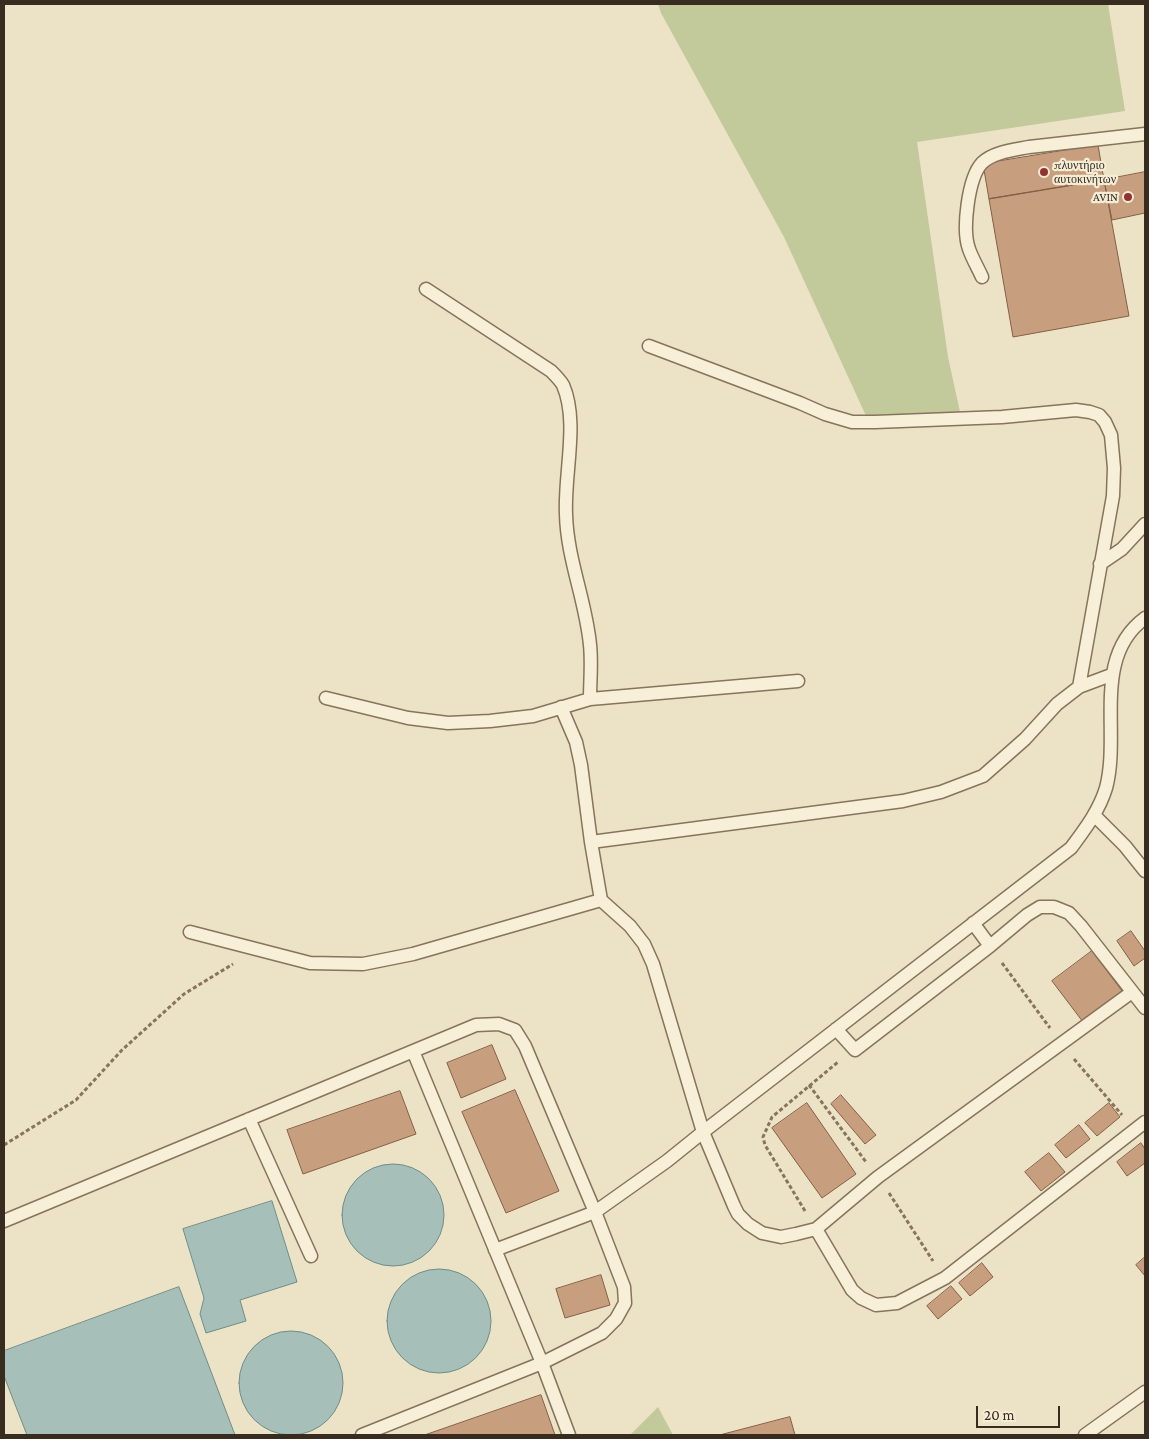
<!DOCTYPE html>
<meta charset="utf-8">
<style>
body{margin:0}
#map{position:relative;width:1149px;height:1439px;overflow:hidden;background:#ece2c6;font-family:"Crimson Pro",serif}
canvas{display:block}
.frame{position:absolute;inset:0;border:5px solid #372c1f;pointer-events:none}
.scale{position:absolute;left:976px;top:1406px;width:84px;height:22px;box-sizing:border-box;border:2px solid #372c1f;border-top:0;padding-left:6px;font-size:15px;line-height:18px;white-space:nowrap;color:#372c1f;-webkit-text-stroke:4px #f4ecd5;paint-order:stroke}
</style>
<div id="map">
<canvas width="1149" height="1439"></canvas>
<div class="frame"></div>
<div class="scale">20 m</div>
</div>
<script>
const ctx = document.querySelector('canvas').getContext('2d');
ctx.lineJoin = 'round';
function paint(path, color) {
  ctx.fillStyle = color;
  ctx.fill(path, 'evenodd');
}
function stroke(path, color, width, dash) {
  ctx.strokeStyle = color;
  ctx.lineWidth = width;
  ctx.lineCap = dash ? 'butt' : 'round';
  ctx.setLineDash(dash || []);
  ctx.stroke(path);
}
function label(font, color, halo, rows, align = 'center') {
  ctx.font = font + ' "Crimson Pro",serif';
  ctx.lineWidth = 4.5;
  ctx.setLineDash([]);
  ctx.textBaseline = 'middle';
  ctx.strokeStyle = halo;
  ctx.fillStyle = color;
  for (const [text, x, y, turn = 0] of rows) {
    ctx.save();
    ctx.translate(x, y);
    ctx.rotate((+turn || 0) * Math.PI / 180);
    ctx.textAlign = isNaN(turn) ? turn : align;
    if (halo) ctx.strokeText(text, 0, 0);
    ctx.fillText(text, 0, 0);
    ctx.restore();
  }
}
paint(new Path2D(`
 M 658,4 L 1108,4 L 1125,111 L 917,142 L 948,357 L 960,412 L 867,418 L 784,237 L 661,13 Z
 M 658,1407 L 673,1435 L 630,1435 Z`), '#c2c99a');
const water = new Path2D(`
 M342 1215a51 51 0 1 1 102 0a51 51 0 1 1-102 0Z
 M 272,1201 L 297,1282 L 240,1300 L 246,1321 L 206,1333 L 200,1314 L 204,1298 L 183,1229 Z
 M387 1321a52 52 0 1 1 104 0a52 52 0 1 1-104 0Z
 M 179,1287 L 235,1435 L 27,1435 L 4,1376 L 4,1351 Z
 M239 1383a52 52 0 1 1 104 0a52 52 0 1 1-104 0Z`);
paint(water, '#a7bfb9');
stroke(water, '#6e8d87', 1);
const building = new Path2D(`
 M 1098,145 L 1104,180 L 989,199 L 983,164 Z
 M 1145,172 L 1145,213 L 1112,220 L 1104,180 Z
 M 1104,180 L 1129,316 L 1013,337 L 989,199 Z
 M 1131,931 L 1145,951 L 1145,958 L 1134,966 L 1117,941 Z
 M 1092,951 L 1122,991 L 1083,1022 L 1052,981 Z
 M 492,1045 L 506,1079 L 461,1098 L 447,1063 Z
 M 515,1090 L 559,1191 L 506,1213 L 462,1112 Z
 M 400,1091 L 416,1134 L 303,1174 L 287,1130 Z
 M 841,1095 L 876,1135 L 865,1144 L 831,1104 Z
 M 807,1103 L 856,1174 L 822,1198 L 772,1128 Z
 M 1109,1103 L 1120,1117 L 1097,1136 L 1085,1123 Z
 M 1079,1125 L 1090,1139 L 1066,1158 L 1055,1145 Z
 M 1141,1143 L 1145,1149 L 1145,1163 L 1127,1176 L 1117,1162 Z
 M 1049,1153 L 1065,1172 L 1041,1191 L 1025,1172 Z
 M 1145,1257 L 1145,1276 L 1136,1265 Z
 M 982,1263 L 993,1277 L 970,1296 L 959,1283 Z
 M 601,1275 L 610,1305 L 565,1318 L 556,1289 Z
 M 951,1286 L 962,1299 L 938,1319 L 927,1306 Z
 M 541,1395 L 555,1435 L 425,1435 Z
 M 790,1417 L 795,1435 L 720,1435 Z`);
paint(building, '#c89f7e');
stroke(building, '#845f44', 1);
const service = new Path2D(`
 M 982,277 C 978,268 972,258 969,249 C 962,230 968,178 982,163 C 993,152 1014,150 1029,147 L 1145,134
 M 426,289 L 551,371 C 555,375 560,380 563,385 C 579,422 564,473 566,514 C 567,559 586,601 590,645 C 592,663 590,681 590,699
 M 649,346 L 800,403 L 825,414 L 852,422 L 875,422 L 1002,417 L 1076,410 L 1090,412 L 1099,415 L 1105,422 L 1111,435 L 1114,468 L 1113,496 L 1079,687
 M 1100,564 L 1122,549 L 1145,524
 M 326,698 L 408,718 L 448,723 L 490,721 L 533,716 L 590,699 L 798,681
 M 561,707 L 576,742 L 581,765 L 591,842 L 903,801 L 941,792 L 983,776 L 1025,739 L 1057,704 L 1079,687 L 1111,675
 M 1095,816 L 1125,846 L 1145,871
 M 601,900 L 630,926 L 644,944 L 653,964 L 703,1132 L 734,1206 L 738,1214 L 748,1224 L 762,1233 L 781,1237 L 796,1234 L 816,1229 L 878,1177 L 1132,992
 M 973,923 L 990,946
 M 190,932 L 310,963 L 363,964 L 413,954 L 601,900 L 591,842
 M 836,1029 L 855,1050 L 990,946 L 1027,915 L 1040,907 L 1054,907 L 1069,913 L 1081,926 L 1145,1008
 M 413,1051 L 542,1363 L 569,1435
 M 249,1119 L 311,1256
 M 4,1221 L 476,1025 L 499,1024 L 515,1030 L 525,1046 L 595,1212 L 624,1287 L 625,1303 L 616,1319 L 602,1333 L 542,1363 L 362,1435
 M 816,1229 L 852,1290 L 861,1298 L 876,1305 L 897,1303 L 945,1278 L 1145,1122
 M 495,1250 L 595,1212 L 667,1161 L 703,1132 L 1071,848 C 1085,829 1099,811 1106,788 C 1121,732 1091,658 1145,618
 M 1085,1435 L 1145,1392`);
stroke(service, '#86745c', 15);
stroke(new Path2D(`
 M 1002,963 L 1050,1028
 M 1074,1059 L 1122,1115
 M 809,1085 L 866,1162
 M 4,1145 L 76,1100 L 122,1050 L 184,994 L 233,964
 M 889,1193 L 933,1261
 M 805,1211 L 765,1145 L 763,1137 L 772,1117 L 838,1062`), '#86745c', 3, [4, 2.5]);
stroke(service, '#f7efd8', 12);
for (const [x, y, r, color] of [
 [1044,172,5,"#913330"],
 [1128,197,5,"#913330"]
]) {
  const dot = new Path2D();
  dot.arc(x, y, r, 0, 2 * Math.PI);
  ctx.fillStyle = color;
  ctx.fill(dot);
  stroke(dot, '#f4ecd5', 2);
}
label('12px', '#372c1f', '#f4ecd5', [
 ["πλυντήριο",1054,165],
 ["αυτοκινήτων",1054,179],
 ["AVIN",1118,197,"right"]
], 'left');
</script>
